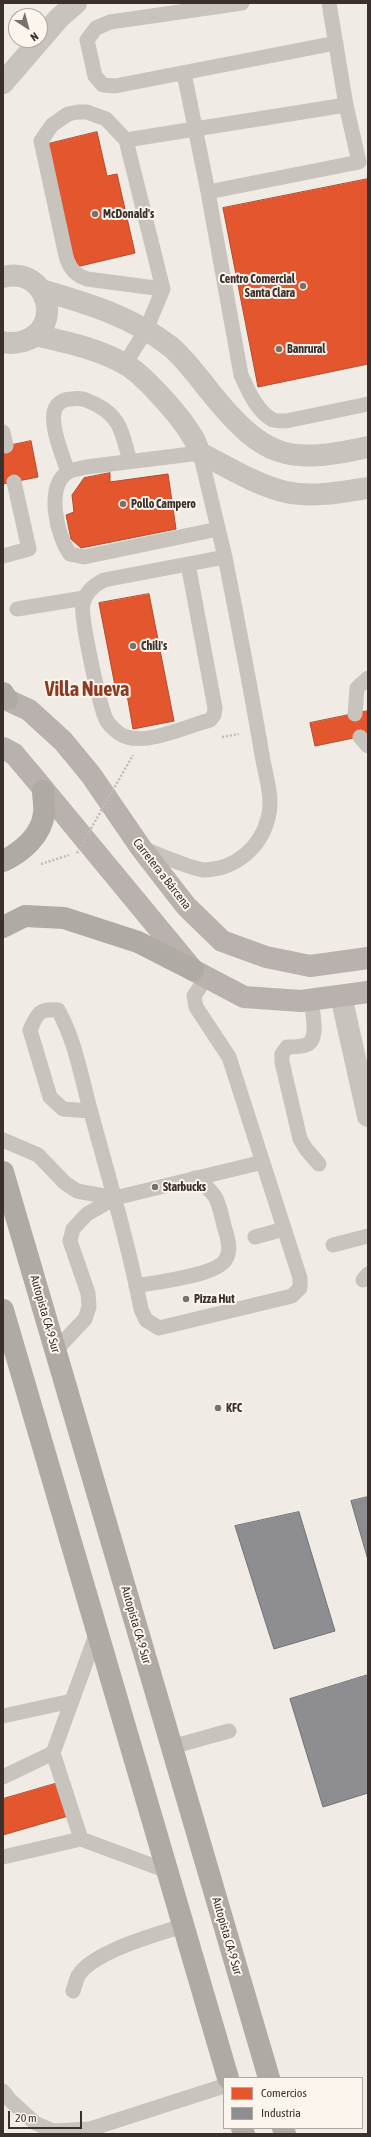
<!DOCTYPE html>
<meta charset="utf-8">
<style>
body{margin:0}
#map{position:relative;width:371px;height:2137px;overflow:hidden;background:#f0ebe5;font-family:"Asap Condensed",sans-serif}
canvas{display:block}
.frame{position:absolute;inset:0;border:4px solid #3b302b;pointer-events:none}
.legend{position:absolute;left:223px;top:2077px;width:140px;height:52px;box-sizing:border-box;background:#fbf5ee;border:1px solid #aea6a0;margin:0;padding:5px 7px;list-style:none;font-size:12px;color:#3b302b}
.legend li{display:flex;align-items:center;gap:8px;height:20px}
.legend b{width:20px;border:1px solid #aea6a0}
.north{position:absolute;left:8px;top:8px;width:40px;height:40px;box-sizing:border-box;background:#fbf5ee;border:1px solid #aea6a0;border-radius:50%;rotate:144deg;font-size:11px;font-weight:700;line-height:16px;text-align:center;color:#3b302b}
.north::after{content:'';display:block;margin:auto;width:14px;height:18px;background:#7a716c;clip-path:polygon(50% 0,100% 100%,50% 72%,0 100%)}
.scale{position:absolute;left:8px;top:2111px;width:74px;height:18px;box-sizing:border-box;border:2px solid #3b302b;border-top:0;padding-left:5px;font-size:12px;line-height:14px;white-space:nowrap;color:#3b302b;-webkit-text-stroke:3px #fbf5ee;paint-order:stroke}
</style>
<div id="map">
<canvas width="371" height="2137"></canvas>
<div class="frame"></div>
<ul class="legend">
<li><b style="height:11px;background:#e4572e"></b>Comercios</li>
<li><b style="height:11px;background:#8d8d92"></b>Industria</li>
</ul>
<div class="north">N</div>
<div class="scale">20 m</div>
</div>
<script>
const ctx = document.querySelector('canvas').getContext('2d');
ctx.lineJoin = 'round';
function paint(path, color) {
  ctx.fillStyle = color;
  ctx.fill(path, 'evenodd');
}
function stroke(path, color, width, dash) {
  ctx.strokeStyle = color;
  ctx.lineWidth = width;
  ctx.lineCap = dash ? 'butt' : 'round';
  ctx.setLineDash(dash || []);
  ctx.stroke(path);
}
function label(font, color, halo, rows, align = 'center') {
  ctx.font = font + ' "Asap Condensed",sans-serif';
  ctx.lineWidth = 4;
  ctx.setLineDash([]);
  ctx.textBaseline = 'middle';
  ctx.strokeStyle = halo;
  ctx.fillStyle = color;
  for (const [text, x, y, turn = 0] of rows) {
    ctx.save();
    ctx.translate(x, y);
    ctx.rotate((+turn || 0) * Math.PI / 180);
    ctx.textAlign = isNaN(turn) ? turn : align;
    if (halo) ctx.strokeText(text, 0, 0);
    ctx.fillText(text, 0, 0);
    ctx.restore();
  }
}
const shops = new Path2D(`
 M 97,132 L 107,176 L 117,174 L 135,253 L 76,267 L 48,144 Z
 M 368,179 L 368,364 L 258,387 L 223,208 Z
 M 31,441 L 38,477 L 3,484 L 3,447 Z
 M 110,473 L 110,482 L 168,474 L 176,529 L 81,548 L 71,539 L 66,515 L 74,512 L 72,495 L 84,478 Z
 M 149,594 L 174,721 L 133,729 L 126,689 L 116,691 L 99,603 Z
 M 368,711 L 368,735 L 315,746 L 310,723 Z
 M 58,1783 L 68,1816 L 3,1835 L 3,1799 Z`);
paint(shops, '#e4572e');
stroke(shops, '#b14b2d', 1);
const industry = new Path2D(`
 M 368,1497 L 368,1560 L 351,1501 Z
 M 299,1512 L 335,1631 L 274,1649 L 235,1526 Z
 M 368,1675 L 368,1793 L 323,1807 L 290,1699 Z`);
paint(industry, '#8d8d92');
stroke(industry, '#747173', 1);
stroke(new Path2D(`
 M 222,737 L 239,734
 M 41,864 L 69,855`), '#c2bbb6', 2.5, [2, 2]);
stroke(new Path2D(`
 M 242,3 L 110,22 L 96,28 L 87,40 L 95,76 L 103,85 L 115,86 L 336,43
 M 184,73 L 208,192 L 359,162 L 346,105
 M 126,140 L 346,105 L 329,3
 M 208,192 L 241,375 C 248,390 257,412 273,420 C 276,421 282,421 286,421 L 368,404
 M 125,364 L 146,330 L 163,289 L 126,140 L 106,119 L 87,112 L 78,112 L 68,114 L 52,125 L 41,141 L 66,256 C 69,268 75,275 87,279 L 163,289
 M 3,432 L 6,446
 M 68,472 C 63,456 49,425 55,409 C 58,402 65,399 72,399 C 81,397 86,400 95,404 C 122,417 122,435 130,461
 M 3,556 L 29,549 L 14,482
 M 188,564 L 215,708 L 214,715 L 210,720 C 188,726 149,744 127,737 C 119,735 108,725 105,717 C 99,702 80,617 83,604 C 85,592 94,585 104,580 L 225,557
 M 17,609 L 84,598
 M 355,714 L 357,688 L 368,678
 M 360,737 L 368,746
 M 142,848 C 154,853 195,870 205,870 C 236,869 261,847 268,818 C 274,799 265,774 262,755 C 251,689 238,623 225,557 L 200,453 L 86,467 C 81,469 72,469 68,472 C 45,487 57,536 70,554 L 84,557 L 218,529
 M 311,1000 C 312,1011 320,1040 306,1045 C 300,1047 293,1047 287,1047 L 282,1054 L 282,1062 L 300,1139 L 306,1149 L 319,1164
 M 90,1111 L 63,1109 L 50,1097 L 30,1030 C 37,1014 39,1008 58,1010 C 75,1040 81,1076 90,1109 C 108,1175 128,1242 141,1309 L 146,1320 L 159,1328 L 292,1296 L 300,1288 L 300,1278 L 229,1057 L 196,1007 L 194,996 L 206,978
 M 3,1140 L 38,1155 L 65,1183 L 77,1191 L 115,1198
 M 255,1237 L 284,1229
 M 333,1245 L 368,1236
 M 363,1280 L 368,1274
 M 136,1286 C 156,1282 217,1276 226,1259 C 232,1248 227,1237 224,1226 C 218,1200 218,1194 195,1178
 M 55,1351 L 85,1319 L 89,1307 L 88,1293 L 70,1241 L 73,1229 L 87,1214 L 115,1198 L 263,1162
 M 3,1716 L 72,1701
 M 171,1747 L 229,1731
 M 3,1777 L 53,1753
 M 81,1839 L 53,1753 L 97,1632
 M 3,1857 L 81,1839 L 167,1871
 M 73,1991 C 75,1986 76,1980 78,1976 C 92,1952 157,1934 183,1926
 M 3,2091 L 10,2100 L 35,2123 L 53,2131 L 90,2129 L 224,2086`), '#c9c3be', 15);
stroke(new Path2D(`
 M 40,40 L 59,18 L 76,3
 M 3,83 L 40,40
 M 3,277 C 47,265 65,328 24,341 C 17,343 10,344 3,342
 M 41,290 C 87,303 133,317 171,347 C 186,360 199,378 211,393 C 264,458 287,465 368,447
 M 35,335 C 65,342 96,348 123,363 C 143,373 181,417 192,436 C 196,441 197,448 200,453 C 226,466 258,486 286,492 C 313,498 342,492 368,488
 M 341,996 L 368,1116`), '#c9c3be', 22);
stroke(new Path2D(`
 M 3,698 L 29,710 L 63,741 L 91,775 L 141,848 L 186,906 L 222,941 L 266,957 L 310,966 L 368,958
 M 3,748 L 14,754 L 31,774 L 193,970 L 244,997 L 301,1001 L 368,992`), '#b8b1ad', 22);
stroke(new Path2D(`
 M 3,693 L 7,699
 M 3,861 C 22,852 42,835 44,813 C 45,806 43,798 43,791
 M 3,927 L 25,916 L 64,918 L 138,942 L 193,970
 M 3,1172 L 269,2078
 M 3,1310 L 228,2078
 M 242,2128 L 244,2134
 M 283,2128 L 285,2134`), '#afaaa4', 22);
stroke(new Path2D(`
 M 77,853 L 133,755`), '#c2bbb6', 2.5, [2, 2]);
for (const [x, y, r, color] of [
 [95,214,4,"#7a716c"],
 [303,286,4,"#7a716c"],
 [279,349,4,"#7a716c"],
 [123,504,4,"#7a716c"],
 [133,646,4,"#7a716c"],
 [155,1187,4,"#7a716c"],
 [186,1299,4,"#7a716c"],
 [218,1408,4,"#7a716c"]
]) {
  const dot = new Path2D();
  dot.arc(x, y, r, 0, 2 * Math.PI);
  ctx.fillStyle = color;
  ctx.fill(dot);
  stroke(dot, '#fbf5ee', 1.5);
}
label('bold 12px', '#3b302b', '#fbf5ee', [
 ["McDonald's",103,214],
 ["Centro Comercial",295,279,"right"],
 ["Santa Clara",295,293,"right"],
 ["Banrural",287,349],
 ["Pollo Campero",131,504],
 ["Chili's",141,646],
 ["Starbucks",163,1187],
 ["Pizza Hut",194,1299],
 ["KFC",226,1408]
], 'left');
label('12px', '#3b302b', '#fbf5ee', [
 ["Carretera a Bárcena",162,874,52],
 ["Autopista CA-9 Sur",45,1314,74],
 ["Autopista CA-9 Sur",136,1625,74],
 ["Autopista CA-9 Sur",227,1936,74]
]);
label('bold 20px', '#8c3b22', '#fbf5ee', [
 ["Villa Nueva",87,690]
]);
</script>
